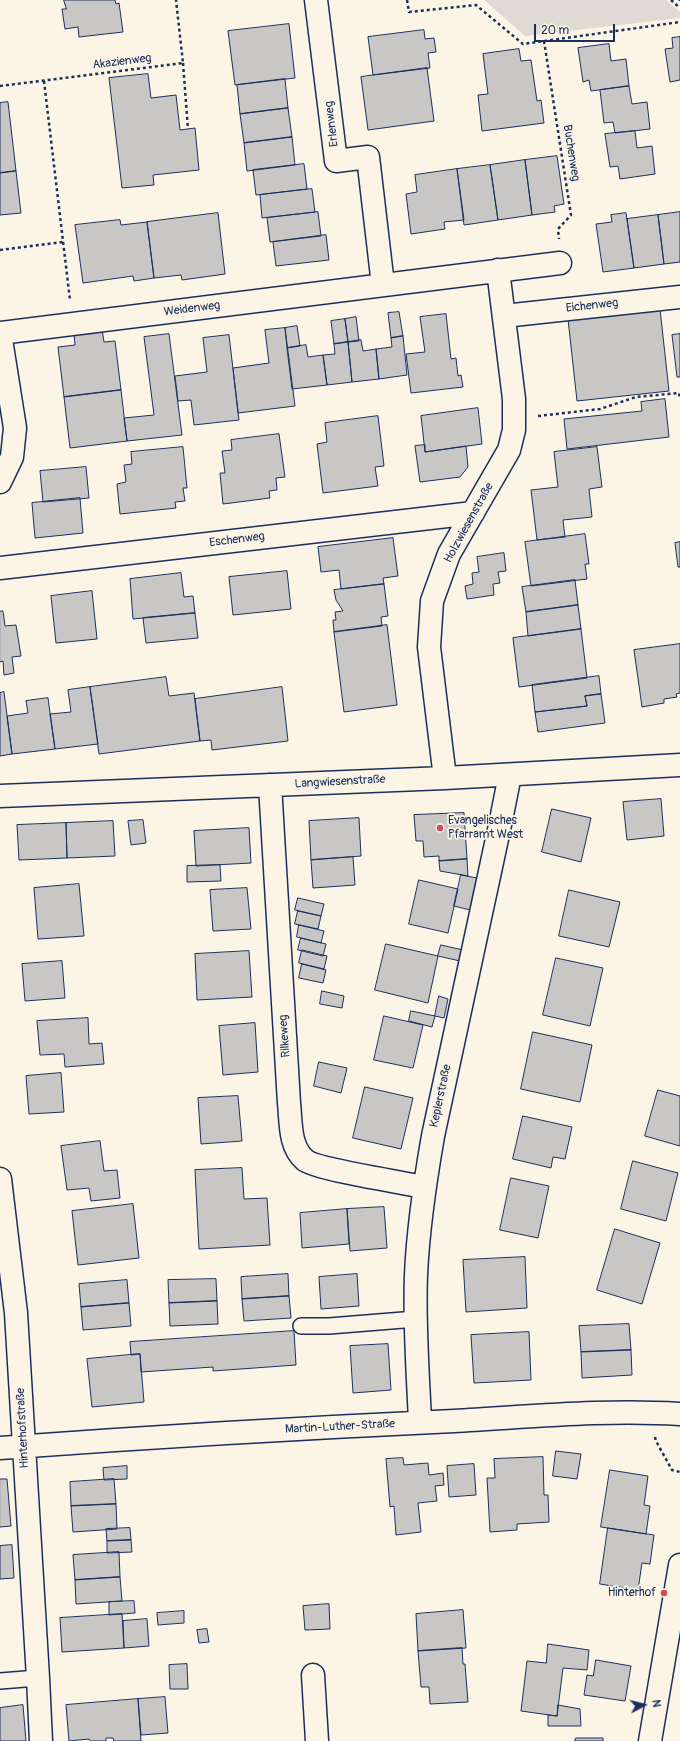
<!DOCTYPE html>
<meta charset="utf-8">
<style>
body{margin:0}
#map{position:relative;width:680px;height:1741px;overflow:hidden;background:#fcf5e5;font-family:Pangolin,sans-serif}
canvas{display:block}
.north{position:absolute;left:624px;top:1685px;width:40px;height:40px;-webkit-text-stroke:3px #fcf5e5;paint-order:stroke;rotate:83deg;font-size:11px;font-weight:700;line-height:16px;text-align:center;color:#1b2f5e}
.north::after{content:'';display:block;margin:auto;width:14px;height:18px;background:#1b2f5e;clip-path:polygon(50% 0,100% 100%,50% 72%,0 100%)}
.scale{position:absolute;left:534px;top:24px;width:81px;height:18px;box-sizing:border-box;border:2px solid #1b2f5e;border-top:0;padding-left:5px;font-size:12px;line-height:14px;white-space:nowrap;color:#1b2f5e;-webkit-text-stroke:3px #fcf5e5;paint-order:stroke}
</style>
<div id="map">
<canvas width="680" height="1741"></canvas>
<div class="north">N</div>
<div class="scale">20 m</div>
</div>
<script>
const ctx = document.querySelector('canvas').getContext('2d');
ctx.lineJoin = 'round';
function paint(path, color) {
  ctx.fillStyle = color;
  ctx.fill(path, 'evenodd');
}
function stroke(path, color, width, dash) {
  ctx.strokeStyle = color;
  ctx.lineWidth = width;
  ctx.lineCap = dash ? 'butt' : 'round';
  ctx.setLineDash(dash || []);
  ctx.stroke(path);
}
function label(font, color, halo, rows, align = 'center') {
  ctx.font = font + ' Pangolin,sans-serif';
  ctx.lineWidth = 3.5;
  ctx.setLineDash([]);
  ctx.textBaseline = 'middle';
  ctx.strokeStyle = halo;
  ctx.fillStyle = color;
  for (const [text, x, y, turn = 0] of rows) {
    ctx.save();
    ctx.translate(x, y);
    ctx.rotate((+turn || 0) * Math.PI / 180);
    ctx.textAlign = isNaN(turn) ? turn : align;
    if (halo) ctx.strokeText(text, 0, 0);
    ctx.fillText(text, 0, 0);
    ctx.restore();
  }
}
paint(new Path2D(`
 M 484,0 L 666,0 L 680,12 L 680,18 L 525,36 Z`), '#dfdbd4');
const building = new Path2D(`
 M 64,0 L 115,0 L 116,4 L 119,3 L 123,32 L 79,37 L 78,27 L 65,29 L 62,9 L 66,9 Z
 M 289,24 L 295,78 L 235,85 L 228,31 Z
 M 424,30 L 425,39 L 434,38 L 436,52 L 428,53 L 430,68 L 373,75 L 368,37 Z
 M 680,37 L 680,80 L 670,82 L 665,49 L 673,48 L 672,38 Z
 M 609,44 L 611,61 L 626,59 L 629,86 L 591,91 L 589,80 L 583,82 L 578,48 Z
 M 519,49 L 521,61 L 531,60 L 537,101 L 541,100 L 544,123 L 482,131 L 478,95 L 488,94 L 483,54 Z
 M 427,68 L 434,121 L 368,130 L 361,77 Z
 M 148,74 L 151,98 L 176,95 L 180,130 L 195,128 L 199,170 L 153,175 L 154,185 L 122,188 L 109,78 Z
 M 285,79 L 288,108 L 240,114 L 237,85 Z
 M 629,86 L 632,104 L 647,102 L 650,129 L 615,133 L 613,122 L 604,123 L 600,90 Z
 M 8,102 L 16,171 L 0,173 L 0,103 Z
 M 288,108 L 292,137 L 244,143 L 240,114 Z
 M 635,131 L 637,148 L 652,146 L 655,174 L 620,179 L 618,166 L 610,167 L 605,134 Z
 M 292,137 L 295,165 L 247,171 L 244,143 Z
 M 557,156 L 564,204 L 554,206 L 555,212 L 532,215 L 525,160 Z
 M 525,160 L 532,215 L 498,220 L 490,165 Z
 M 304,164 L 307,189 L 256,195 L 253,170 Z
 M 490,165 L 498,220 L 464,225 L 457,169 Z
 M 457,169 L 464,220 L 444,222 L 445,229 L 411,234 L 406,194 L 417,192 L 415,175 Z
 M 16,171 L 21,213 L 0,215 L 0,173 Z
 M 312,189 L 315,212 L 262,218 L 260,195 Z
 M 318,212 L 321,236 L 270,242 L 267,218 Z
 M 680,212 L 680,262 L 664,264 L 658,215 Z
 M 218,213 L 225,274 L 182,280 L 181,275 L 154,278 L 147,222 Z
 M 626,213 L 634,268 L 603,272 L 596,224 L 612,222 L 611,215 Z
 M 658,215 L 664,264 L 634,268 L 627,219 Z
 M 120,220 L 121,225 L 147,222 L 154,278 L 134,281 L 133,276 L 83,283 L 75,225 Z
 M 326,235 L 329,260 L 276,266 L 273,242 Z
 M 660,309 L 669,391 L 577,401 L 568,319 Z
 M 399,312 L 403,336 L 391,338 L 388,313 Z
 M 446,314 L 451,359 L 456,358 L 458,376 L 461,375 L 463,387 L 411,393 L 406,354 L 425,352 L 420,317 Z
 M 356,317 L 359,341 L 348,342 L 345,319 Z
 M 345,319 L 348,342 L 334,344 L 331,321 Z
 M 297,326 L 300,346 L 287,348 L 285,328 Z
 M 285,328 L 295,406 L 238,413 L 233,368 L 269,363 L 265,330 Z
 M 102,329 L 104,342 L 115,341 L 121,390 L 64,397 L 58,347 L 75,345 L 74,332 Z
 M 169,334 L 182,435 L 127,441 L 124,418 L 154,415 L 144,337 Z
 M 680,334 L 680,377 L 677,377 L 672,335 Z
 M 229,335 L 239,420 L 194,425 L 191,400 L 178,401 L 175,376 L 207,372 L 203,338 Z
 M 403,336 L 407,375 L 379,379 L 376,349 L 392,347 L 391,338 Z
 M 361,340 L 363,351 L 376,349 L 379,379 L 352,382 L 348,342 Z
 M 348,342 L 352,382 L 327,385 L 323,355 L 335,354 L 334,344 Z
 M 306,345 L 308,357 L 323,355 L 327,385 L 292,389 L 287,348 Z
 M 121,390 L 127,441 L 70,448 L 64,397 Z
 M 665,399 L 669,437 L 567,449 L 564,419 L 642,411 L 641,402 Z
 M 478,408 L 482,444 L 425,452 L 421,416 Z
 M 378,416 L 384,466 L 375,467 L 378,486 L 323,493 L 317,444 L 327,442 L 325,423 Z
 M 279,434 L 285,477 L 276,478 L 277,490 L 269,491 L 270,498 L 223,504 L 220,473 L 225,473 L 222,451 L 232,450 L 231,440 Z
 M 425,445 L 425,452 L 466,446 L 468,467 L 460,477 L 420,482 L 415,446 Z
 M 183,447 L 187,488 L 183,488 L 185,501 L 175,502 L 176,508 L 120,514 L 117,484 L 126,482 L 124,465 L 132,464 L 131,452 Z
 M 597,447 L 602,487 L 589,489 L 592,517 L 563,520 L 565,537 L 537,540 L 531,490 L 558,487 L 554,452 Z
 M 86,467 L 89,498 L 43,502 L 40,471 Z
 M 80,498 L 83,533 L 35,538 L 32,503 Z
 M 585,534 L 589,564 L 585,564 L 587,579 L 531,586 L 525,542 Z
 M 393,538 L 398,576 L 383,578 L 384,584 L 341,589 L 339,570 L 321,572 L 318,547 Z
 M 680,542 L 680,567 L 678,567 L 675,543 Z
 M 504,553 L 506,571 L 498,572 L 500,583 L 493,584 L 494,595 L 467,599 L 465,586 L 473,584 L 472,573 L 479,572 L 477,557 Z
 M 287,571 L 291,609 L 233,615 L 229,577 Z
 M 181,573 L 184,597 L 193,596 L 195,613 L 133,619 L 130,579 Z
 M 575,580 L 578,605 L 526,612 L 522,587 Z
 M 384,584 L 388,616 L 381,617 L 382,626 L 334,632 L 333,620 L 336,620 L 335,612 L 343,611 L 336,600 L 334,590 Z
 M 92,591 L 97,639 L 56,643 L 51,596 Z
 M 578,605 L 581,629 L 528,636 L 526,612 Z
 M 0,611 L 3,611 L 5,626 L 16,625 L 21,656 L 12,657 L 14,673 L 4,675 L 3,661 L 0,662 Z
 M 195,613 L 198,638 L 146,643 L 143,618 Z
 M 387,625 L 397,705 L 344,712 L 334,632 Z
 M 581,629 L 587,678 L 519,687 L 513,638 Z
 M 680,644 L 680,693 L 676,694 L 677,697 L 664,699 L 664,703 L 642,707 L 634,650 Z
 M 599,676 L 601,694 L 585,696 L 587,706 L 535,712 L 532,685 Z
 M 166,677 L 169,696 L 194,693 L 200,741 L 99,754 L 90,687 Z
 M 90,687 L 98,744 L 55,749 L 50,714 L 71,712 L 68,690 Z
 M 282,687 L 288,741 L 212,750 L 211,740 L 200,741 L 195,699 Z
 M 4,692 L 12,754 L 0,756 L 0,693 Z
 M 601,694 L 605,723 L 538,732 L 535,712 L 587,706 L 585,696 Z
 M 48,698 L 55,749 L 12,754 L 7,716 L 28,713 L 26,701 Z
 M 661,799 L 664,836 L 627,840 L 623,802 Z
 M 552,809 L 591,818 L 581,862 L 542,852 Z
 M 464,813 L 467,859 L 439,861 L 439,856 L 424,857 L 423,841 L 416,841 L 414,815 Z
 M 359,818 L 361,856 L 311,860 L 309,821 Z
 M 143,820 L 146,843 L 131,845 L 128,821 Z
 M 113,821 L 115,856 L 67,858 L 66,823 Z
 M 66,823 L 67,858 L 19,860 L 17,825 Z
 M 249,828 L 251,863 L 196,866 L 194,831 Z
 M 353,857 L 355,885 L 313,888 L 311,860 Z
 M 467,859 L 468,876 L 440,871 L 439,861 Z
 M 220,865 L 221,881 L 187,882 L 187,866 Z
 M 461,875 L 477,878 L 470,910 L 454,906 Z
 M 419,880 L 458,889 L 448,933 L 409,924 Z
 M 79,884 L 84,936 L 38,939 L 34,888 Z
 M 247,888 L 251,929 L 213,931 L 210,890 Z
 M 569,890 L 620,902 L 609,947 L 559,936 Z
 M 298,898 L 324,904 L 321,916 L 295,910 Z
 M 298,911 L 321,916 L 318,929 L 295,924 Z
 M 299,925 L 324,931 L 321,943 L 297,937 Z
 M 301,938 L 326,944 L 323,956 L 298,950 Z
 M 386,944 L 438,956 L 428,1003 L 375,990 Z
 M 441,945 L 463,950 L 460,961 L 438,956 Z
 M 302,950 L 327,956 L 324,969 L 299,963 Z
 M 249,951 L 252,997 L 197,1000 L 195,954 Z
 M 556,958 L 603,968 L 590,1026 L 543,1015 Z
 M 62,961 L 65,998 L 25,1001 L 22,964 Z
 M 302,964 L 326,970 L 323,983 L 299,978 Z
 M 322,991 L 344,996 L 342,1008 L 320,1004 Z
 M 439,996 L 448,999 L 444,1018 L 435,1016 Z
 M 411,1011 L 435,1016 L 432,1027 L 409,1021 Z
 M 384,1016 L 423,1025 L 413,1068 L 374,1060 Z
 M 88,1018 L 89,1044 L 102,1043 L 104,1064 L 65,1067 L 64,1054 L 40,1055 L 37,1021 Z
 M 255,1023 L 258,1072 L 223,1075 L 219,1026 Z
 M 533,1032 L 592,1045 L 580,1102 L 521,1089 Z
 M 319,1062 L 347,1068 L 341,1093 L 314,1086 Z
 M 61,1073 L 64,1112 L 29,1114 L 26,1076 Z
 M 365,1087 L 413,1098 L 401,1149 L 353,1138 Z
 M 658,1090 L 680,1096 L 680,1146 L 645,1136 Z
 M 238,1096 L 242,1141 L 201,1144 L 198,1098 Z
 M 523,1116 L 572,1127 L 565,1159 L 553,1157 L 551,1168 L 513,1159 Z
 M 100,1141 L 104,1171 L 117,1170 L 120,1198 L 91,1201 L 89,1188 L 67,1190 L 61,1146 Z
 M 633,1161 L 678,1173 L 666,1221 L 621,1209 Z
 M 242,1168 L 244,1199 L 267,1198 L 270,1245 L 199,1249 L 195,1170 Z
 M 511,1178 L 549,1186 L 538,1238 L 500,1230 Z
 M 133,1204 L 139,1258 L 78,1265 L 72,1211 Z
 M 384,1207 L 387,1248 L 350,1251 L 347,1209 Z
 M 347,1209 L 349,1244 L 302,1248 L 300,1213 Z
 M 615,1229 L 660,1243 L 642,1304 L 597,1290 Z
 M 525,1257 L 527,1308 L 466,1312 L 463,1260 Z
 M 288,1274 L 289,1296 L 242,1299 L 241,1277 Z
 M 357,1274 L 359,1306 L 321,1309 L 319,1277 Z
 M 216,1279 L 217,1301 L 169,1303 L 168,1280 Z
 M 127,1280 L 129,1303 L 81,1307 L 79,1284 Z
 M 289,1296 L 291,1318 L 244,1321 L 242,1299 Z
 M 217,1301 L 218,1324 L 170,1326 L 169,1303 Z
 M 129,1303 L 131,1326 L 83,1330 L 81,1307 Z
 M 629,1324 L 631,1350 L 581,1352 L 579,1326 Z
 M 294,1331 L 296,1365 L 213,1371 L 213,1367 L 141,1372 L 140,1354 L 131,1355 L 130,1342 Z
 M 529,1332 L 531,1380 L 474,1383 L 471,1335 Z
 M 388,1344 L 391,1390 L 353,1393 L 350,1346 Z
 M 631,1350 L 632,1375 L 582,1378 L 581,1352 Z
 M 140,1354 L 144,1402 L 92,1407 L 87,1359 Z
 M 556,1451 L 581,1454 L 577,1479 L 553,1476 Z
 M 543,1457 L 544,1495 L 548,1495 L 549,1522 L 517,1524 L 517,1530 L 490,1532 L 487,1478 L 495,1478 L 494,1459 Z
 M 403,1458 L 404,1465 L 428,1463 L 429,1475 L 443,1473 L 444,1485 L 435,1486 L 437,1501 L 418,1503 L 421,1532 L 396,1535 L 394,1506 L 390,1507 L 386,1459 Z
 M 474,1464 L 476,1495 L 449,1497 L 447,1466 Z
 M 127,1466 L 127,1479 L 104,1480 L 103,1468 Z
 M 610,1470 L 648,1476 L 644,1505 L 650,1506 L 646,1534 L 601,1527 Z
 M 0,1479 L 7,1479 L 11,1526 L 0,1527 Z
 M 114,1479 L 116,1504 L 71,1506 L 70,1482 Z
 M 116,1504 L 117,1529 L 73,1532 L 71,1506 Z
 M 130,1528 L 131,1540 L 107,1541 L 106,1529 Z
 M 608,1528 L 654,1535 L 650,1564 L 642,1563 L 638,1590 L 600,1584 Z
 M 131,1540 L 132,1552 L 107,1553 L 107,1541 Z
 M 12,1545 L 14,1578 L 0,1579 L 0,1546 Z
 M 119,1552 L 120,1577 L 75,1580 L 73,1555 Z
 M 120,1577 L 122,1601 L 76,1604 L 75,1580 Z
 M 134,1601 L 135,1613 L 109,1615 L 109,1602 Z
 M 329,1604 L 330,1629 L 305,1630 L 303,1606 Z
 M 463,1610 L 466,1648 L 418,1651 L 416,1614 Z
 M 184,1611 L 184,1623 L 158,1625 L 157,1613 Z
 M 122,1614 L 124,1648 L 62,1652 L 60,1618 Z
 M 147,1619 L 149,1646 L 124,1648 L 123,1621 Z
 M 207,1629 L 209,1642 L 199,1643 L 197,1630 Z
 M 548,1644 L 589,1650 L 587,1670 L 563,1668 L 557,1716 L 521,1711 L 527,1661 L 546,1663 Z
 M 462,1648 L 463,1664 L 465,1664 L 468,1702 L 430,1704 L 429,1687 L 421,1687 L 418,1651 Z
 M 596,1660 L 631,1666 L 625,1701 L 584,1695 L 587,1675 L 593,1676 Z
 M 187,1664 L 188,1689 L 170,1689 L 169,1665 Z
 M 165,1697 L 168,1733 L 141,1735 L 138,1699 Z
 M 138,1699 L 141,1741 L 114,1741 L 113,1738 L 106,1738 L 106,1741 L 90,1741 L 89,1739 L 69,1741 L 66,1705 Z
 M 23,1705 L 26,1741 L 0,1741 L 0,1708 Z
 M 558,1705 L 580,1709 L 581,1726 L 548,1726 L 548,1715 L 557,1716 Z
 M 576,1738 L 603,1738 L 603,1741 L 575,1741 Z`);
paint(building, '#c8c7c6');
stroke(building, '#1b2f5e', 1);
const lane = new Path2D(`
 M 301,1326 L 329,1326 L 416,1319
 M 0,1681 L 38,1678`);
const street = new Path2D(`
 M 316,0 L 336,161 L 368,157 L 383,285
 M 504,316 L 680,297
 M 0,333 L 560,263
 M 0,482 L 12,457 L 15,428 L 0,333
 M 0,568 L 473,513
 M 445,778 L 429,647 L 432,601 L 449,554 L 509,450 L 514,430 L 514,399 L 498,270
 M 270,785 L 289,1103 C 291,1121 289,1147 305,1160 C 315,1169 405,1183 424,1187
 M 0,796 L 445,778 L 680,765
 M 0,1179 L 16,1313 L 38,1678 L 41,1741
 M 420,1422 C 418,1373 414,1324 416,1275 C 418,1228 425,1182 433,1136 L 500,825 L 510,775
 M 0,1448 C 151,1437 303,1428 454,1421 C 529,1417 605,1409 680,1414
 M 313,1675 L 317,1741
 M 650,1741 L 680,1565`);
stroke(lane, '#1b2f5e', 18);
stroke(street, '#1b2f5e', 25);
stroke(new Path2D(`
 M 407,0 L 409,12 L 476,5 L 523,44 L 680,22
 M 671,0 L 680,8
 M 680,0 L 680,1
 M 544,41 L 571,215 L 558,229 L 559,239
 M 183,63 L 188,129
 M 44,81 L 70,300
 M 0,86 L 183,63 L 176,0
 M 0,250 L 63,242
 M 538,416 L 600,409 L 636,397 L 679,393 L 680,398
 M 655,1437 L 656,1441 L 672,1470 L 680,1472`), '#1b2f5e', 2.5, [3, 3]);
stroke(lane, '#fcf5e5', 15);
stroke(street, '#fcf5e5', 22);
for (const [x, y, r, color] of [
 [440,828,4,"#d1495b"],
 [664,1593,4,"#d1495b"]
]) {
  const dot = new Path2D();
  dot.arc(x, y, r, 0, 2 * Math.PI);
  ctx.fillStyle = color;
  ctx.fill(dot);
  stroke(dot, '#fcf5e5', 1.5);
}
label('12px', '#1b2f5e', '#fcf5e5', [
 ["Akazienweg",122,62,-7],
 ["Erlenweg",332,124,-97],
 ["Buchenweg",571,153,81],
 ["Eichenweg",592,306,-6],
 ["Weidenweg",192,309,-7],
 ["Holzwiesenstraße",469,523,-61],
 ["Eschenweg",237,540,-7],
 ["Langwiesenstraße",340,782,-3],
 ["Rilkeweg",285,1036,-94],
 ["Keplerstraße",441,1096,-78],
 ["Martin-Luther-Straße",340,1427,-3],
 ["Hinterhofstraße",23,1428,-93]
]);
label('12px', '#1b2f5e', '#fcf5e5', [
 ["Evangelisches",448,821],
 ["Pfarramt West",448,835],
 ["Hinterhof",656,1593,"right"]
], 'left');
</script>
